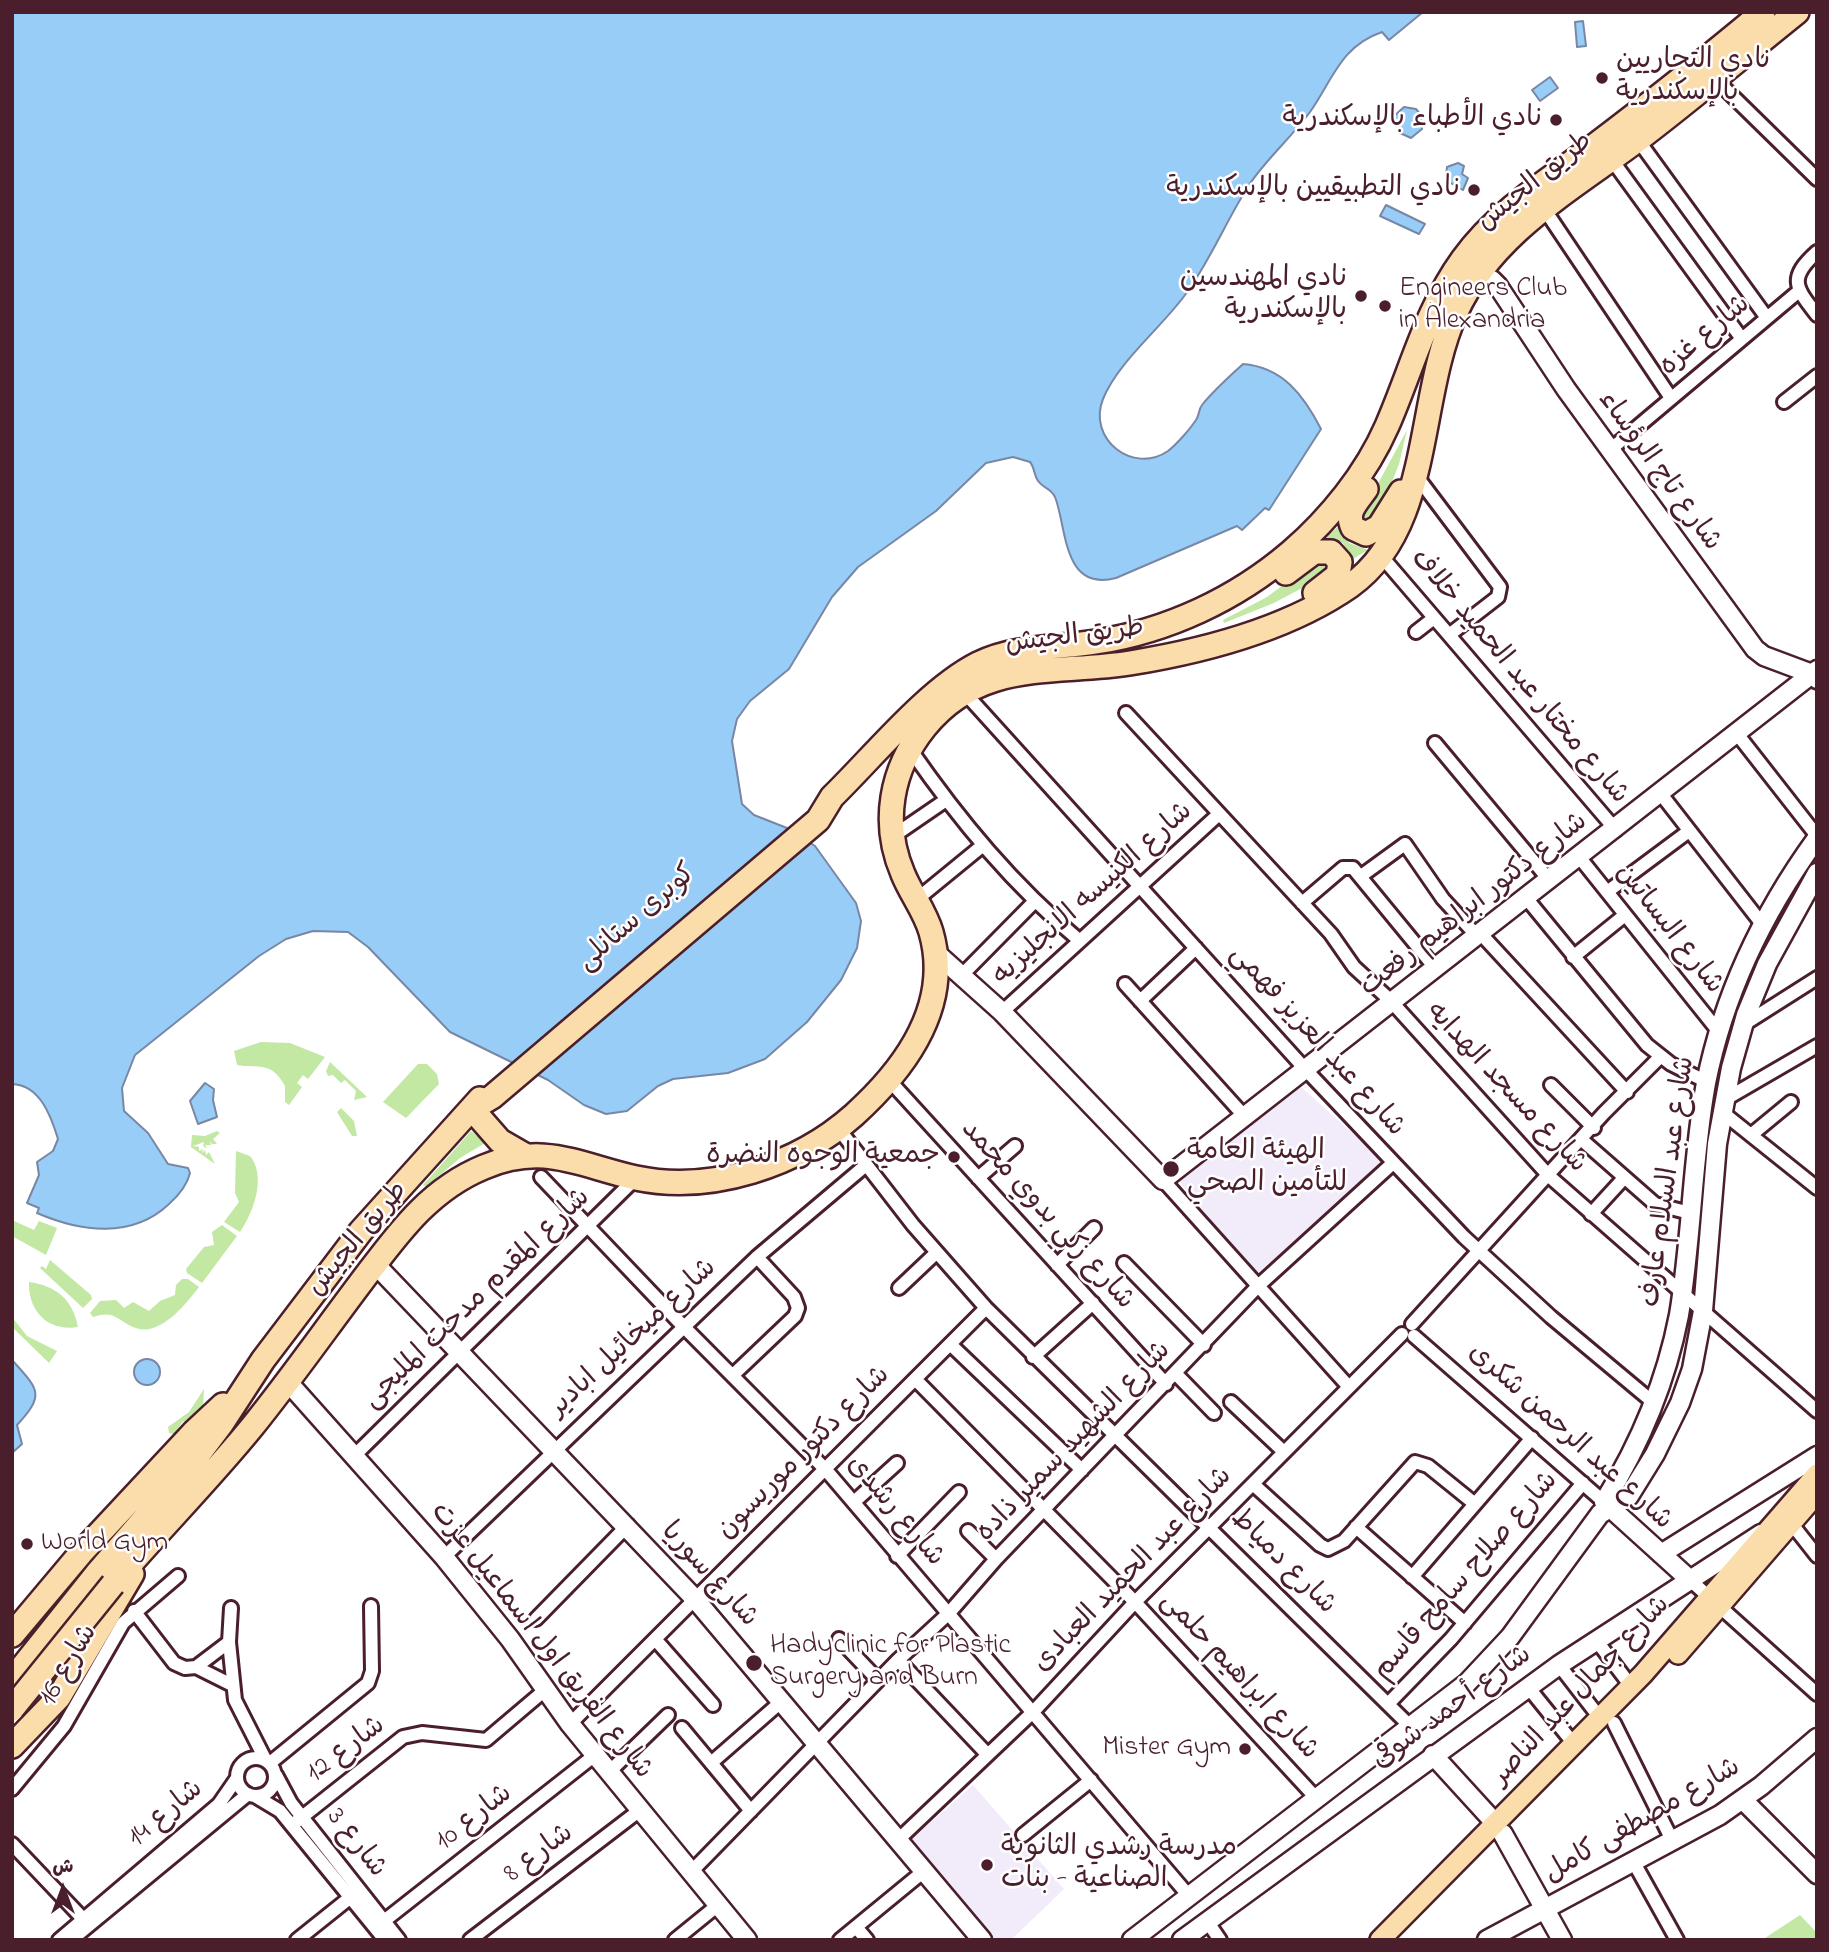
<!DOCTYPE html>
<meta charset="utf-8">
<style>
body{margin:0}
#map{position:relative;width:1829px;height:1952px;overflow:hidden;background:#fff;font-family:"Indie Flower","Playpen Sans Arabic",sans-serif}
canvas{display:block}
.frame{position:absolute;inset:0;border:14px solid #4a1f2b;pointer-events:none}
.north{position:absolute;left:28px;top:1854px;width:70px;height:70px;-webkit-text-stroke:5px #fff;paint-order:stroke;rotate:0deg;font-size:19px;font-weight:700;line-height:28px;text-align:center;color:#4a1f2b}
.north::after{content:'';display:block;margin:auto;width:24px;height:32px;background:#4a1f2b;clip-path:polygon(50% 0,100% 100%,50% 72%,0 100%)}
</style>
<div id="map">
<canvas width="1829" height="1952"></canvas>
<div class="frame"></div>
<div class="north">ش</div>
</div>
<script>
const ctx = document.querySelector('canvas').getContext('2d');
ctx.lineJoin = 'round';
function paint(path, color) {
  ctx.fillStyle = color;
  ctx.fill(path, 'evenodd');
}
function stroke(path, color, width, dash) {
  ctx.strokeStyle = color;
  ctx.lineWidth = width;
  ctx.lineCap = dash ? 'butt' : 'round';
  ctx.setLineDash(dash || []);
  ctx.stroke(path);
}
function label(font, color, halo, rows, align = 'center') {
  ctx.font = font + ' "Indie Flower","Playpen Sans Arabic",sans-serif';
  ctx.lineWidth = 5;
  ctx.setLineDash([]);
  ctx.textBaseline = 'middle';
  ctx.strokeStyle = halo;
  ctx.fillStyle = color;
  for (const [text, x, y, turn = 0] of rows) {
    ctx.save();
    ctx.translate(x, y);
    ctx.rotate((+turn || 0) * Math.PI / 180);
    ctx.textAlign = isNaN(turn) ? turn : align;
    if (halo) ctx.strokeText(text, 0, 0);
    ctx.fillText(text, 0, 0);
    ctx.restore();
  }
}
paint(new Path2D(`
 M 1301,1087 L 1387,1164 L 1255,1275 L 1176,1177 Z
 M 973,1785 L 1064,1889 L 1011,1940 L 994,1940 L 911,1840 Z`), '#f2ebf9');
paint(new Path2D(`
 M 1407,430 L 1399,464 L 1378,517 L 1366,520 L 1361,515 Z
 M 1338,527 L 1349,543 L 1368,550 L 1351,560 L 1343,543 L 1325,537 Z
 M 1314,562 L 1322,563 L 1326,568 L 1321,578 L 1274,603 L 1224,623 L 1223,620 L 1267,597 Z
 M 261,1042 L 290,1043 L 325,1057 L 308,1079 L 303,1075 L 297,1083 L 302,1087 L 289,1105 L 285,1102 L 285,1086 C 271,1060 258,1069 237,1065 L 234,1051 Z
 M 330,1062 L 367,1097 L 354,1100 L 356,1091 L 345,1080 L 341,1083 L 333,1075 L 328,1076 L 326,1071 Z
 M 418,1064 L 427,1064 L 437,1074 L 439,1084 L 406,1118 L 383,1102 Z
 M 341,1108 L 354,1121 L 357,1136 L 352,1136 L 337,1112 Z
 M 217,1131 L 220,1133 L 213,1139 L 217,1144 L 212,1144 L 210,1141 L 211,1145 L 205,1145 L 207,1149 L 203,1146 L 204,1142 L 193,1146 L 199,1147 L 199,1151 L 203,1149 L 202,1153 L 205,1150 L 206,1155 L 209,1152 L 215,1164 L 191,1147 L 192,1135 L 205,1136 Z
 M 471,1131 L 485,1143 L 460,1158 L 426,1187 L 423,1185 Z
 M 236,1151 L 250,1156 C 267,1177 253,1213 240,1232 L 224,1222 L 239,1202 L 235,1193 Z
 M 12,1220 L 34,1230 L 39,1221 L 57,1228 L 46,1255 L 12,1236 Z
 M 222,1225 L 237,1236 L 202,1283 L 187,1273 L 186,1269 L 204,1247 L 214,1245 L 212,1232 Z
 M 50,1260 L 91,1295 L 92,1299 L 83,1308 L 40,1268 L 42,1266 L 46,1269 Z
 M 182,1279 L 188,1279 L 199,1287 C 186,1304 159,1339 133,1327 C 116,1319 114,1310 93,1317 L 90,1313 L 100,1301 L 116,1300 L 124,1308 L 133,1302 L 149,1311 L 160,1301 L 175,1295 L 176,1285 Z
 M 29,1282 C 57,1286 73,1300 78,1327 C 48,1332 28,1311 29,1282 Z
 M 12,1317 L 27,1336 L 57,1351 L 49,1363 L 12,1327 Z
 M 204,1389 L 203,1407 L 187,1425 L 183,1421 L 174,1434 L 169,1433 L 168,1427 L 189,1412 Z
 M 1800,1915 L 1817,1933 L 1817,1940 L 1762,1940 Z`), '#c2e8a3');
const water = new Path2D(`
 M 12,12 L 1423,12 L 1389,40 L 1382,32 C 1341,46 1333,79 1310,112 C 1291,138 1267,158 1249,185 C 1226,221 1210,261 1185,295 C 1161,328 1118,362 1103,399 C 1087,439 1133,475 1168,451 C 1177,444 1190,429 1196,420 C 1200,414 1198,410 1202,405 C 1214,390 1229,377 1243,364 C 1283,367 1304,396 1321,429 L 1269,510 L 1265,508 L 1242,530 L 1237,526 L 1116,578 C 1062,592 1067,527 1055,497 C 1051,488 1043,488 1039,482 C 1034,477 1035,468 1030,462 L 1013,457 L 986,463 L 936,511 L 858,567 L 832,597 L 789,669 L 750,701 L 737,719 L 732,741 L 742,804 L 754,815 L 787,828 L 815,846 L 856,903 L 861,921 L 857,948 L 841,980 L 807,1022 L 765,1059 L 728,1073 L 673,1079 L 658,1086 L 627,1111 L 606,1114 L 584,1105 L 548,1080 L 450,1032 L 368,947 L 348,932 L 313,931 L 286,939 L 259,956 L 135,1055 L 122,1088 L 124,1111 L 148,1133 L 168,1164 L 188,1168 L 190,1173 C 187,1186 179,1195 169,1204 C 132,1239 81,1232 37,1213 L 39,1208 L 27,1203 L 39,1175 L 37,1162 L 53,1151 L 58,1139 C 51,1116 40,1085 12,1084 Z
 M 1583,21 L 1586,46 L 1577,47 L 1575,22 Z
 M 1550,77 L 1558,88 L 1540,101 L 1532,90 Z
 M 1404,107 L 1416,109 L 1421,115 L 1422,129 L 1411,138 L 1400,133 L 1393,117 Z
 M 1458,163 L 1464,166 L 1462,174 L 1468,178 L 1463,190 L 1449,182 L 1446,175 L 1447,167 Z
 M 1386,205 L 1425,224 L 1419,234 L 1380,216 Z
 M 205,1083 L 214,1089 L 213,1100 L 217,1117 L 198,1124 L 190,1101 Z
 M134 1372a13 13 0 1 1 26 0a13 13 0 1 1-26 0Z
 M 12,1360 C 38,1389 46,1394 17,1425 L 22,1444 L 12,1453 Z`);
paint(water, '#97cdf6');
stroke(water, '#7887a5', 2);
const street = new Path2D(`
 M 1716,80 L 1817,179
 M 1638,140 L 1767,318
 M 1612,160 L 1742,339
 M 1545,210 L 1671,398
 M 1817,252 C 1788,278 1795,287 1817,315
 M 1784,402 L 1817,376
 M 1610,450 L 1799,291
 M 1415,474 L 1500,587 L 1498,597 L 1449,635
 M 1383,558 L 1616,830
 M 1416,632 L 1434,618
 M 964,692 L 1306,1070 L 1464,1237 L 1551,1317 L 1654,1403
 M 1126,713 L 1331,934 L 1354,967 L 1390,1000 L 1549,1176 L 1817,1411
 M 1738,735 L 1817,836
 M 1435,743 L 1550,881
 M 910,749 C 960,821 1013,885 1080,941
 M 1661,794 L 1762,924
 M 892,837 L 946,800
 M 1580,858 L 1719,1032
 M 1361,876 L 1405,844 L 1443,899 L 1478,937
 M 1607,892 L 1689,831
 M 1527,899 L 1647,1045 L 1671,1064 L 1707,1082
 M 916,900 L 982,846
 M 1302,903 L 1343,868 L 1353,868 L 1436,969
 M 1481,934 L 1627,1092
 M 1573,957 L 1625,915
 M 962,975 L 1035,901
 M 1125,984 L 1246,1118
 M 1140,1001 L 1196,948
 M 1002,1012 L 1219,814
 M 1743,1025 L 1817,978
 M 889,1080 L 1166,1384
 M 1551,1085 L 1594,1128
 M 1724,1100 L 1817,1046
 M 1722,1112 L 1817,1188
 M 838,1128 L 913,1225 L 986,1308 L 1411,1727
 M 1751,1135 L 1791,1102
 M 1582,1140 L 1655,1204 L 1690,1213
 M 541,1177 L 683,1326 L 826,1470 L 1189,1896
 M 978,1178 L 1015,1146
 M 1163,1180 L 1349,1387
 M 1591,1214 L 1624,1178
 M 1124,1263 L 1204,1345
 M 1057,1265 L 1094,1228
 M 899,1288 L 936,1253
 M 1412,1324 L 1604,1113 L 1661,1056
 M 1414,1336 L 1604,1502
 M 950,1344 L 1082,1470
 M 1033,1357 L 1093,1303
 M 1176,1374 L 1214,1413
 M 733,1375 L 795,1316 L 798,1308 L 794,1297 L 757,1257
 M 915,1379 L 1135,1602 L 1317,1799
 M 1231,1402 L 1284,1452
 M 354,1456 L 636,1178
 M 1253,1484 L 1320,1545 L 1328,1549 L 1344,1541 L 1415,1462 L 1428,1466 L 1475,1504
 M 854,1502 L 897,1463
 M 1791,1523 L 1817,1556
 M 1356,1527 L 1465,1623
 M 968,1531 L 996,1559
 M 897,1556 L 959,1492
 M 444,1557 L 757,1257 L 866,1165
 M 1412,1577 L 1532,1438
 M 1689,1579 L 1817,1694
 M 231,1608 L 229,1642 L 235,1700 L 265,1759
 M 134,1611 L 174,1663 L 185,1668 L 196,1667 L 232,1685
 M 536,1619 L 628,1525
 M 655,1639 L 713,1705
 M 839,1639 L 878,1680
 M 1596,1640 L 1631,1686
 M 898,1660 L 987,1754
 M 1559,1665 L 1600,1718
 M 196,1667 L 229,1642
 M 1528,1687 L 1574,1744
 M 1388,1704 L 1451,1639 L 1583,1483
 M 1614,1723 L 1672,1840
 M 570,1724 L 986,1308
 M 682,1728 L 751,1811
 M237 1777a19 19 0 1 1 38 0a19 19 0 1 1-38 0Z
 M 270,1763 L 368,1683 L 372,1671 L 371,1606
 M 711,1763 L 782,1701
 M 609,1772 L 668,1715
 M 276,1775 L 291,1803 L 399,1940
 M 12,1789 L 64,1726 L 123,1623 L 178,1576
 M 255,1796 L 280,1811 L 385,1940
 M 292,1825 L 403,1737 L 422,1733 L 486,1740 L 545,1690
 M 1023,1835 L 1091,1780
 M 898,1840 L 1034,1711 L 1135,1602 L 1402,1334
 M 12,1844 L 86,1922
 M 1633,1861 L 1677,1940
 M 691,1872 L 898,1660 L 949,1613 L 996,1559 L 1258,1286 L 1393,1163
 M 384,1921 L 595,1755
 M 1207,1921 L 1220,1940
 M 856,1927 L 867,1940
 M 59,1940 L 219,1804 L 237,1778
 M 71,1940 L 248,1794
 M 297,1940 L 357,1892
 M 470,1940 L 640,1810
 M 675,1940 L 718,1905
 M 840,1940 L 924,1871`);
const secondary = new Path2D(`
 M 1476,276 L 1492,280 L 1498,286 L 1566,389 L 1755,649 L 1764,656 L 1812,674 L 1817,679
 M 935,952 L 1002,1012 L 1163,1180 L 1817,670
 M 375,1264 L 695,1599 L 982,1940
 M 287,1381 L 444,1557 L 510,1639 L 570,1724 L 747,1940
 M 1661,1554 L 1817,1456
 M 1689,1579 L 1604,1502 C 1640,1444 1666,1382 1679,1315 C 1692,1238 1692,1159 1706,1083 C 1724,993 1764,911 1817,838
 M 1433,1755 L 1496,1824
 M 1743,1800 L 1817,1874
 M 1503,1834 L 1562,1940
 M 1132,1940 L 1467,1683 L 1510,1637 L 1600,1514 L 1629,1496 L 1655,1454 L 1680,1403 L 1692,1369 L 1703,1311 L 1717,1144 L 1731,1068 L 1746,1015 L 1767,964 L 1817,873
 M 1182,1940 L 1559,1665 L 1761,1534
 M 1487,1940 L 1720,1815 L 1761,1786 L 1817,1738`);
const primary = new Path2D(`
 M 1678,1654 L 1814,1497
 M 1380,1940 L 1643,1674 L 1817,1474`);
const highway = new Path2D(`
 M 1366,489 C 1357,502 1345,512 1353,528 L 1366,534 L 1379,527 L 1401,492
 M 1286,573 L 1314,552 L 1331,552 L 1340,562 L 1338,575 L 1315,593
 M 472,1109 L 492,1097 L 818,820 L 832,797 C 874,756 927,690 978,664 C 1015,646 1057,648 1096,642 C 1168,631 1236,599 1291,552 C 1330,518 1366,474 1387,426 C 1412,369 1426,310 1463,259 C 1497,212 1547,181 1593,147 C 1651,103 1707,59 1763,12
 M 472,1109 L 500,1141 L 526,1156
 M 113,1584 C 158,1531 208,1481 252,1427 C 290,1380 325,1330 362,1281 C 397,1235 428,1190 484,1167 C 544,1142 578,1165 636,1178 C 711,1194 798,1165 854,1115 C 906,1068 952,1005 931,932 C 925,911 911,894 903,874 C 881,823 891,769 925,727 C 981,658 1054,675 1130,663 C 1204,651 1288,629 1350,586 C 1433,527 1416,399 1456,312 C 1493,231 1576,187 1644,135 C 1696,95 1746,53 1797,12
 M 12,1635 L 81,1553 L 193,1433 L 223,1405
 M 12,1680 L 99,1571 L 185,1472 L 222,1423 L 263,1360 L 361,1231 L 480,1099
 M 12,1746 L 59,1697 L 132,1574`);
stroke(street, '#4a1f2b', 18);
stroke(secondary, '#4a1f2b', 23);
stroke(primary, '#4a1f2b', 24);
stroke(highway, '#4a1f2b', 28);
stroke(street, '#fff', 12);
stroke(secondary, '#fff', 18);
stroke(primary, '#fbdcab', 19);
stroke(highway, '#fbdcab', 23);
const highwayBridge = new Path2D(`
 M 12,1709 L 113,1584`);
stroke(highwayBridge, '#4a1f2b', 28, []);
stroke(highwayBridge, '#fbdcab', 23);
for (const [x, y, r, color] of [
 [1602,78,7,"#4a1f2b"],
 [1556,120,7,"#4a1f2b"],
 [1474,190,7,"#4a1f2b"],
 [1361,296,7,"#4a1f2b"],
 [1385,306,7,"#4a1f2b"],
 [954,1157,7,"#4a1f2b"],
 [1171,1169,9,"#4a1f2b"],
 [27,1544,7,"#4a1f2b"],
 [754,1663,9,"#4a1f2b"],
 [1245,1749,7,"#4a1f2b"],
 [987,1865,7,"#4a1f2b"]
]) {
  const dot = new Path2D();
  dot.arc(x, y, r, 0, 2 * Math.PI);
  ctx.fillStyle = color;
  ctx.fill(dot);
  stroke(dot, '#fff', 2.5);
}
label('28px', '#4a1f2b', '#fff', [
 ["نادي التجاريين",1616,62],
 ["بالإسكندرية",1616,94],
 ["نادي الأطباء بالإسكندرية",1542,120,"right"],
 ["نادي التطبيقيين بالإسكندرية",1460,190,"right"],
 ["نادي المهندسين",1347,280,"right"],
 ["بالإسكندرية",1347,312,"right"],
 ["Engineers Club",1399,290],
 ["in Alexandria",1399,322],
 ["الهيئة العامة",1187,1153],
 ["للتأمين الصحي",1187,1185],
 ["جمعية الوجوه النضرة",940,1157,"right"],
 ["World Gym",41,1544],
 ["Hadyclinic for Plastic",770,1647],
 ["Surgery and Burn",770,1679],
 ["Mister Gym",1231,1749,"right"],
 ["مدرسة رشدي الثانوية",1001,1849],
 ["الصناعية - بنات",1001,1881]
], 'left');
label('28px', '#4a1f2b', '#fff', [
 ["طريق الجيش",1536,183,-39],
 ["شارع غزه",1706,337,-40],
 ["شارع تاج الرؤساء",1658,472,54],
 ["طريق الجيش",1075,638,-7],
 ["شارع مختار عبد الحميد خلاف",1518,678,50],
 ["شارع الكنيسه الانجليزيه",1094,895,-42],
 ["شارع دكتور ابراهيم رفعت",1475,906,-38],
 ["كوبرى ستانلى",638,919,-41],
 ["شارع البساتين",1668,930,52],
 ["شارع عبد العزيز فهمي",1316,1042,48],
 ["شارع مسجد الهدايه",1505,1089,47],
 ["شارع عبد السلام عارف",1670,1182,-82],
 ["شارع زكي بدوي محمد",1046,1216,48],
 ["طريق الجيش",359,1240,-50],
 ["شارع المقدم مدحت المليجى",478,1300,-44],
 ["شارع ميخائيل ابادير",634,1339,-43],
 ["شارع عبد الرحمن شكرى",1569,1438,42],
 ["شارع الشهيد سمير ذاده",1075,1443,-46],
 ["شارع دكتور موريسون",805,1454,-45],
 ["شارع رشدى",894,1512,50],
 ["شارع دمياط",1282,1563,45],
 ["شارع عبد الحميد العبادى",1134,1571,-46],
 ["شارع سوريا",708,1576,48],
 ["شارع صلاح سامح قاسم",1467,1577,-49],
 ["شارع الفريق اول اسماعيل عزت",540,1642,52],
 ["شارع 16",70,1666,-60],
 ["شارع ابراهيم حلمى",1238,1677,47],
 ["شارع جمال عبد الناصر",1582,1692,-47],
 ["شارع أحمد شوقى",1453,1709,-36],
 ["شارع 12",347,1751,-37],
 ["شارع 14",167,1815,-40],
 ["شارع 10",475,1819,-38],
 ["شارع مصطفى كامل",1643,1822,-30],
 ["شارع 3",355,1844,52],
 ["شارع 8",540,1855,-37]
]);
</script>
